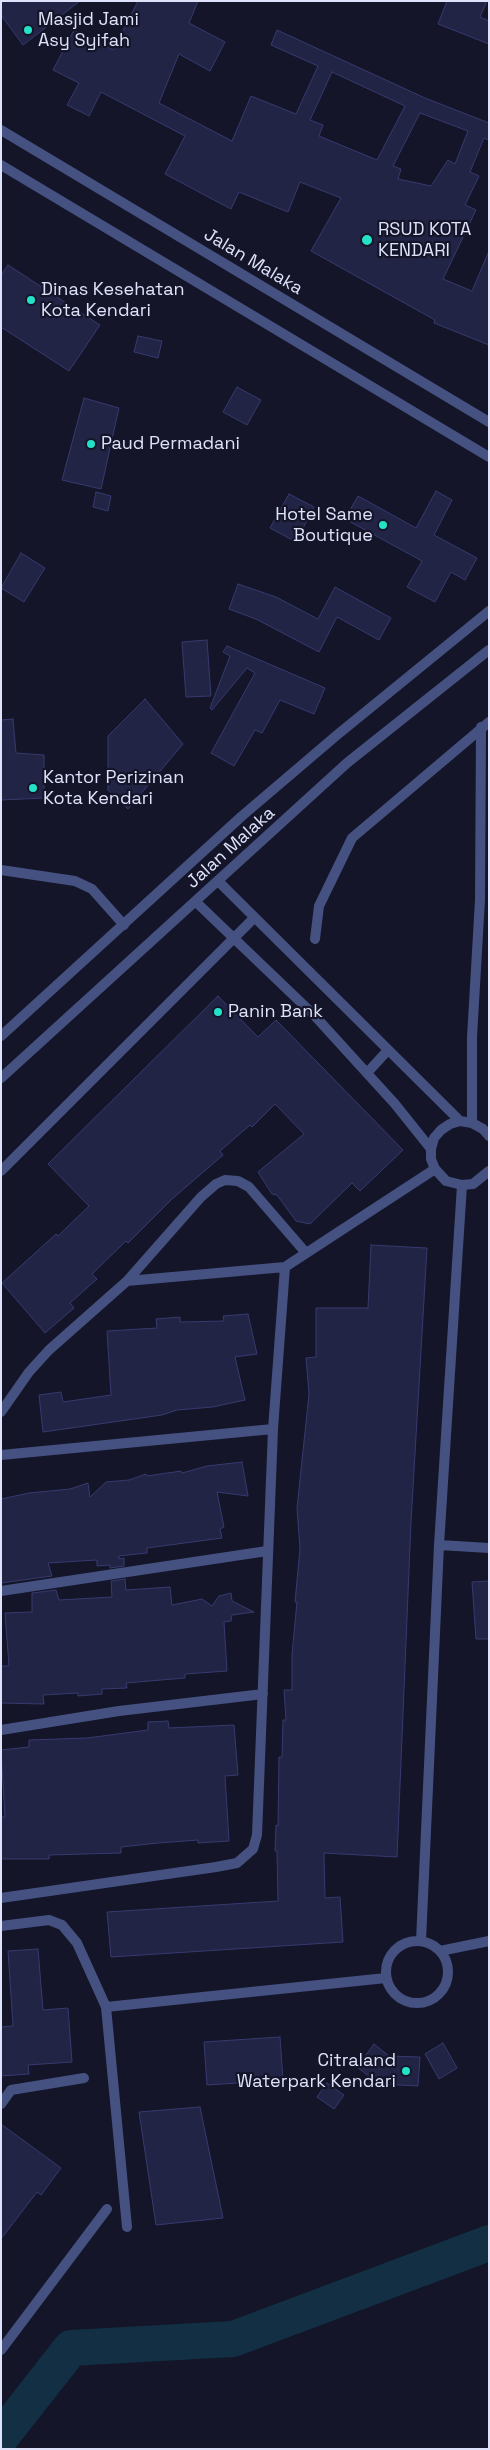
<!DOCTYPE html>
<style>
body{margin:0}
#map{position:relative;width:490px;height:2450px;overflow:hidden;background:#141528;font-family:"Space Grotesk",sans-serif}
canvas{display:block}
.frame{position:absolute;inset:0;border:2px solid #dfe2fb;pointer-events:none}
</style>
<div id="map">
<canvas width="490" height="2450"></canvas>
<div class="frame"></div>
</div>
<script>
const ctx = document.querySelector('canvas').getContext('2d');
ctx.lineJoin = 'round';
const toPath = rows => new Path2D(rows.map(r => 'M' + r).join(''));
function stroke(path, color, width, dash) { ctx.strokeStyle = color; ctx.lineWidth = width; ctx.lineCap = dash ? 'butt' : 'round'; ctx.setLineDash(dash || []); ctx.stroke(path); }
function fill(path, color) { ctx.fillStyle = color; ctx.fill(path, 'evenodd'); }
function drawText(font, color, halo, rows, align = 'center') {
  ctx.font = font + ' "Space Grotesk",sans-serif'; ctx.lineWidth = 4.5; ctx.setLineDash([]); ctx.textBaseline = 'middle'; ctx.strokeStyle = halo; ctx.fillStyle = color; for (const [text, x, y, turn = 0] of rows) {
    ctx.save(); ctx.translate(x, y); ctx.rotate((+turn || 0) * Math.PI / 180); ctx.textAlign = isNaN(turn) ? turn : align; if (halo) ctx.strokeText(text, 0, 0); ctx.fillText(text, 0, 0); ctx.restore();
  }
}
stroke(toPath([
 [1,2437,71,2348,233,2339,489,2243]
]), '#122f43', 36);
const building = toPath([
 [1,1,80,1,23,45,1,15,1,1],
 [138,1,198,1,189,23,225,42,210,71,179,54,159,103,232,141,251,96,296,114,318,66,271,45,277,30,425,98,489,123,489,140,484,138,470,172,479,176,465,205,476,210,443,279,472,291,489,251,489,345,434,323,435,320,311,251,341,198,300,182,288,212,239,192,231,209,165,174,185,136,101,92,89,116,67,105,79,83,53,70,74,30,113,50,138,1],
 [332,72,405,106,377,160,319,136,323,125,310,120,332,72],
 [420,113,468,131,455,164,448,160,431,186,398,179,401,169,393,166,420,113],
 [447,1,487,1,480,17,489,21,489,44,438,24,447,1],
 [8,265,100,325,69,371,1,327,1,275,8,265],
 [138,336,162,341,158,358,134,352,138,336],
 [237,387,261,400,247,425,223,412,237,387],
 [84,398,119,408,101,489,62,480,84,398],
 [436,491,452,500,434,535,477,558,465,580,451,572,435,602,407,587,422,561,345,519,358,496,416,528,436,491],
 [96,492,111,496,108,511,93,507,96,492],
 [289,494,314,507,296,542,270,528,289,494],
 [21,553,45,568,24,602,1,588,21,553],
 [238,584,276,597,318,619,335,587,391,618,379,640,337,617,319,652,256,619,229,609,238,584],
 [207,640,211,696,186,697,182,642,207,640],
 [227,646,325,688,314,714,280,700,262,733,255,730,234,766,211,753,255,673,247,668,212,710,210,708,230,656,223,652,227,646],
 [145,699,183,744,128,809,108,790,108,736,145,699],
 [13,719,16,753,44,755,44,798,1,800,1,720,13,719],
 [218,996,258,1037,276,1020,403,1150,360,1191,352,1183,310,1224,296,1221,277,1195,272,1194,258,1172,304,1134,275,1104,252,1127,250,1125,220,1151,223,1155,172,1199,128,1243,126,1241,92,1274,97,1279,70,1303,74,1308,45,1333,2,1283,56,1234,58,1236,89,1206,48,1164,218,996],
 [371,1245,427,1248,411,1522,397,1857,324,1853,325,1898,340,1897,343,1942,111,1957,107,1912,278,1901,277,1851,275,1851,276,1825,278,1826,279,1757,282,1757,283,1720,286,1720,284,1690,292,1690,292,1654,297,1602,295,1602,300,1549,297,1508,309,1394,306,1358,316,1357,316,1308,368,1308,371,1245],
 [248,1314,257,1354,235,1357,245,1400,213,1407,177,1410,162,1415,43,1432,39,1395,61,1392,63,1402,111,1395,107,1331,157,1328,156,1319,180,1317,180,1322,224,1321,223,1316,248,1314],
 [242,1462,248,1496,217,1492,224,1527,220,1529,222,1538,147,1548,147,1553,119,1556,119,1559,124,1558,124,1566,110,1568,110,1565,97,1566,97,1560,48,1563,52,1576,1,1583,1,1499,29,1493,70,1489,88,1483,90,1497,106,1482,129,1480,146,1474,147,1476,181,1471,182,1473,207,1466,242,1462],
 [125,1579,126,1590,170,1587,172,1605,202,1599,212,1606,219,1596,231,1593,232,1601,254,1612,232,1615,231,1621,224,1622,227,1671,185,1674,185,1678,126,1683,127,1688,102,1689,102,1694,78,1696,78,1693,43,1695,44,1704,1,1703,1,1666,9,1666,5,1613,32,1612,32,1593,56,1590,59,1600,112,1597,111,1581,125,1579],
 [489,1581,489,1639,476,1639,472,1582,489,1581],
 [168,1721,169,1728,234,1725,238,1775,225,1776,229,1841,198,1843,198,1840,158,1843,121,1847,121,1853,49,1855,49,1859,1,1859,1,1817,5,1817,1,1750,29,1747,29,1740,87,1738,148,1730,148,1722,168,1721],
 [38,1949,43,2010,68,2008,72,2062,28,2065,29,2074,1,2076,1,2027,13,2026,8,1951,38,1949],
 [280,2037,283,2080,207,2085,204,2042,280,2037],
 [443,2043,457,2068,439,2079,425,2054,443,2043],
 [374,2044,389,2056,420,2057,418,2086,379,2084,357,2067,374,2044],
 [327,2083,344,2095,334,2109,317,2097,327,2083],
 [200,2107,223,2218,156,2225,139,2112,200,2107],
 [1,2124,61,2168,41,2195,37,2192,1,2239,1,2124]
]);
fill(building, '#222446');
stroke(building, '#373a6f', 1);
stroke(toPath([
 [1,130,489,422],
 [1,165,489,457],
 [1,870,75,881,92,889,124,925],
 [218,881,460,1121],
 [196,902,314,1015,395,1104,431,1149],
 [315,939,319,906,352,838,489,722],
 [367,1073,388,1050],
 [472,1123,472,1037,480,900,481,727],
 [489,1136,483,1129,472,1123,460,1121,450,1124,441,1130,434,1138,431,1149,431,1159,435,1169,446,1181,462,1185,473,1184,489,1171],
 [1,1171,254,918],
 [127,1281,201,1197,216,1184,225,1180,238,1181,249,1187,306,1253],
 [1,1412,29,1372,49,1350,127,1281,285,1267],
 [1,1455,273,1429],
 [439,1545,489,1548],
 [1,1591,267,1551],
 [1,1730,119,1711,263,1694],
 [1,1898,216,1867,237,1863,253,1849,257,1835,273,1429,285,1267,435,1169],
 [1,1926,49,1920,62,1925,77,1943,106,2007,386,1978],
 [421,1941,439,1545,462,1185],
 '386 1972a31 31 0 1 1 62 0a31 31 0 1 1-62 0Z',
 [440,1951,489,1941],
 [106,2007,127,2227],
 [1,2104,11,2090,84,2078],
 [1,2350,107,2209]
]), '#455181', 10);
stroke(toPath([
 [1,1036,242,816,337,735,489,611],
 [1,1078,347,763,489,650]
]), '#455181', 10);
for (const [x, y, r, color] of [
 [28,30,5,"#23e2c8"],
 [367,240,6,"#23e2c8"],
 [31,300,5,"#23e2c8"],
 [91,444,5,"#23e2c8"],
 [383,525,5,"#23e2c8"],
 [33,788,5,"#23e2c8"],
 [218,1012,5,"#23e2c8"],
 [406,2071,5,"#23e2c8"]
]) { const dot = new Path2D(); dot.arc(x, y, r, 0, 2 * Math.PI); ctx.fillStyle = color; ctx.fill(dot); stroke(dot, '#141528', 2); }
drawText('18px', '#dfe2fb', '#141528', [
 ["Masjid Jami",38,20],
 ["Asy Syifah",38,41],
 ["RSUD KOTA",378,230],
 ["KENDARI",378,251],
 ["Dinas Kesehatan",41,290],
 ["Kota Kendari",41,311],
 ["Paud Permadani",101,444],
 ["Hotel Same",373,515,"right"],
 ["Boutique",373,536,"right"],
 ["Kantor Perizinan",43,778],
 ["Kota Kendari",43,799],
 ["Panin Bank",228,1012],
 ["Citraland",396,2061,"right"],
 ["Waterpark Kendari",396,2082,"right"]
], 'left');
drawText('18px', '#dfe2fb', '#141528', [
 ["Jalan Malaka",253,262,31],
 ["Jalan Malaka",231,848,-42]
]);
</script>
